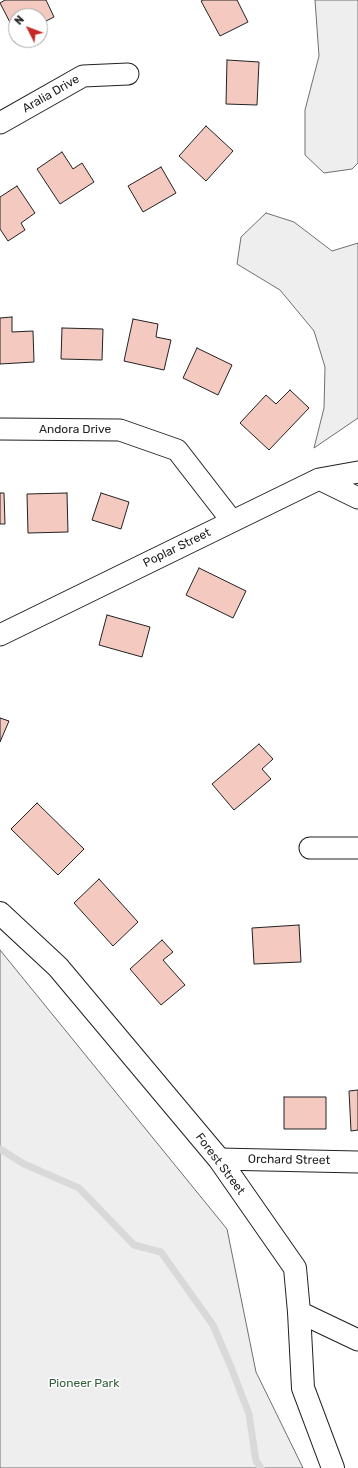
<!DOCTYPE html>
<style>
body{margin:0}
#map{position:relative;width:358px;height:1468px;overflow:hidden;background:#fff;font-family:Rubik,sans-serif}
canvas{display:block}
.north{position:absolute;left:8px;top:8px;width:40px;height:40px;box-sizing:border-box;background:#fff;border:1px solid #a7a7a7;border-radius:50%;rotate:312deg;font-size:11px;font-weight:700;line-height:16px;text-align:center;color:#222}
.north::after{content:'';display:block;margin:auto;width:14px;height:18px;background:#c62828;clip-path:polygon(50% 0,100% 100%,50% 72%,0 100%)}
</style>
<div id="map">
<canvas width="358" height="1468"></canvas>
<div class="north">N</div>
</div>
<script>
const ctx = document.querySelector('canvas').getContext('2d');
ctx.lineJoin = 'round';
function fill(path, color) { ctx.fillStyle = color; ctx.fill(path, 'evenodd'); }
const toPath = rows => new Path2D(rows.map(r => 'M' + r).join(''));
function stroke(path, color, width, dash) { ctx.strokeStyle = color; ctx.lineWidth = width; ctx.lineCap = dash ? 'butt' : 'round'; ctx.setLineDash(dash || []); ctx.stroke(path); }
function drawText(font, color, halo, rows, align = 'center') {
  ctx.font = font + ' Rubik,sans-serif'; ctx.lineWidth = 3; ctx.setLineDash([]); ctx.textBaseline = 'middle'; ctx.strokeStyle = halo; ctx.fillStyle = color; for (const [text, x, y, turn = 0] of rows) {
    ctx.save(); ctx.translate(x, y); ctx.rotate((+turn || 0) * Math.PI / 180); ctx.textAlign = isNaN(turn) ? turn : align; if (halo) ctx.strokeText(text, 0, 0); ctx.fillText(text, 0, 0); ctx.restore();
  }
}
const green = toPath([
 [315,0,358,0,358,163,352,169,324,173,305,155,305,110,319,56,315,0],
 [266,213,294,222,332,251,358,243,358,418,314,448,324,408,325,367,314,331,280,290,237,264,241,237,266,213],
 [0,950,227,1229,256,1372,303,1468,0,1468,0,950]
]);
fill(green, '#eee');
stroke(green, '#6f6f6f', 1);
stroke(toPath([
 [0,1149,24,1164,79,1188,134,1245,161,1252,213,1325,231,1367,249,1414,256,1461,261,1468]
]), '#d9d9d9', 7);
const building = toPath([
 [5,0,46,0,54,17,40,24,40,16,16,16,16,34,0,3,5,0],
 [203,0,237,0,248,22,220,36,201,1,203,0],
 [227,60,259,62,257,105,226,104,227,60],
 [206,126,233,151,206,181,179,156,206,126],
 [62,152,73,169,82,163,94,182,60,204,37,169,62,152],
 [161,167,176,193,143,212,128,186,161,167],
 [17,186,35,213,21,223,25,230,8,241,0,229,0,197,17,186],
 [12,317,12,332,33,331,34,362,0,364,0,318,12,317],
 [133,319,158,324,156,337,171,340,164,370,124,361,133,319],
 [62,328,103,329,102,360,61,359,62,328],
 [197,348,232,365,218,395,183,378,197,348],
 [290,390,309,408,269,450,240,423,266,395,276,404,290,390],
 [0,493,4,493,5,524,0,524,0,493],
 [67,493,68,532,28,533,27,494,67,493],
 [101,493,129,502,121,529,92,520,101,493],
 [199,568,246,591,233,618,186,595,199,568],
 [107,615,150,627,142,657,99,645,107,615],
 [0,718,9,721,0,742,0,718],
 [259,744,273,759,262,769,271,779,234,810,212,784,259,744],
 [37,803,84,849,58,875,11,829,37,803],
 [99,879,138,922,113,946,74,903,99,879],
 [299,925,301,962,254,964,252,928,299,925],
 [162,940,173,952,163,960,185,985,161,1005,130,969,162,940],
 [358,1090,358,1130,351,1131,349,1091,358,1090],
 [284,1097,326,1097,326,1129,284,1129,284,1097]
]);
fill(building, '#f3c9c0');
stroke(building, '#222', 1);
const street = toPath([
 [0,123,83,76,128,74],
 [0,429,120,430,177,450,232,521],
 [319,479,358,498],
 [0,635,319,479,358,472],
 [310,848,358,848],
 [219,1159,358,1162],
 [299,1312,358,1340]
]);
const secondary = toPath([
 [0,913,58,967,219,1159,295,1268,299,1312,303,1388,333,1468]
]);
stroke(street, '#222', 23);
stroke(secondary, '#222', 24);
stroke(street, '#fff', 21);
stroke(secondary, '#fff', 22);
drawText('12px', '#222', '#fff', [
 ["Aralia Drive",51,94,-30],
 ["Andora Drive",75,430],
 ["Poplar Street",177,548,-26],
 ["Orchard Street",289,1160,1],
 ["Forest Street",220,1164,53]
]);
drawText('12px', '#2f5e38', '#fff', [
 ["Pioneer Park",84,1384]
]);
</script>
